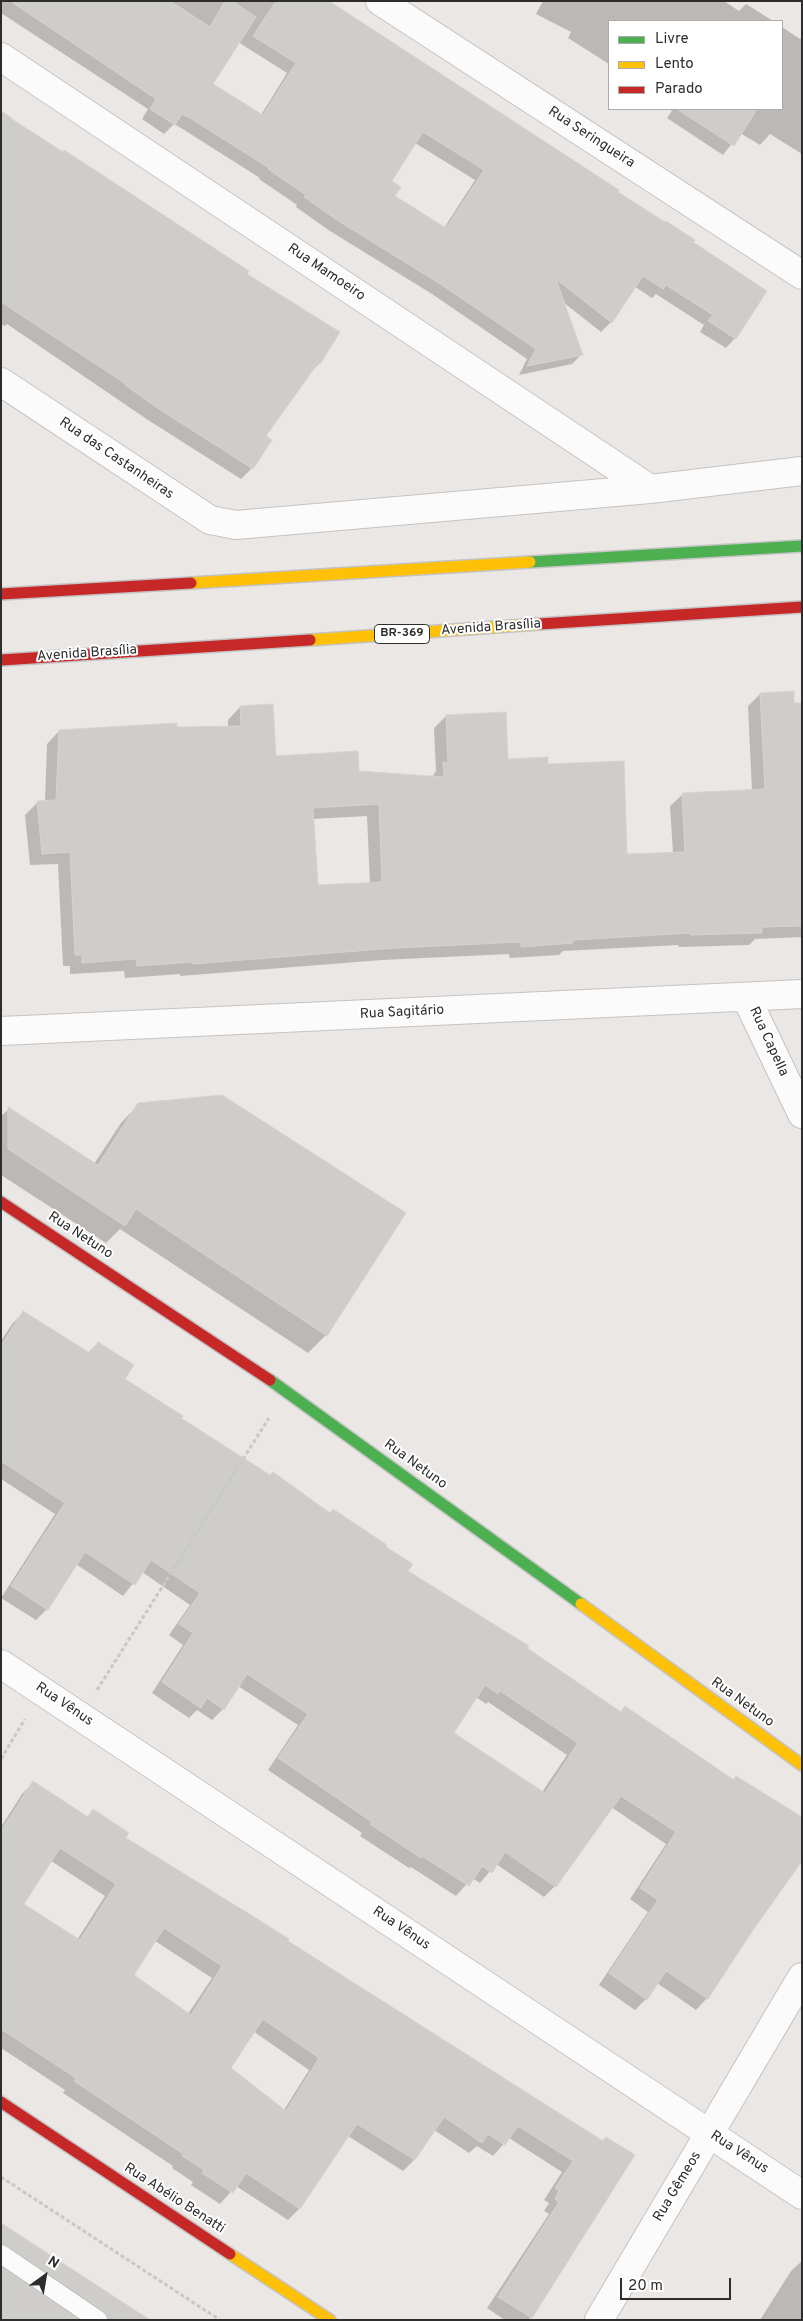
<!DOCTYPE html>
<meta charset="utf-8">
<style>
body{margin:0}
#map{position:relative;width:803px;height:2321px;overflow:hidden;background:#eae7e4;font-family:Overpass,sans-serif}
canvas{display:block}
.frame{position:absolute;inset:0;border:2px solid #2d2d2d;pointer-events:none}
.legend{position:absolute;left:608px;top:20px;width:175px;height:90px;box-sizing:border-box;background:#fff;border:1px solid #ababab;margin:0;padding:6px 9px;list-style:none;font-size:15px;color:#2d2d2d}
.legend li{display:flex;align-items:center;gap:10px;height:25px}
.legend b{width:25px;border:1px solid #ababab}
.north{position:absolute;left:20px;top:2251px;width:50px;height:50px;-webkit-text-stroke:4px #fff;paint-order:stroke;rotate:32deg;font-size:14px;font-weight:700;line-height:20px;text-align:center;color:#2d2d2d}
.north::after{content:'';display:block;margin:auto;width:18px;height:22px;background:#2d2d2d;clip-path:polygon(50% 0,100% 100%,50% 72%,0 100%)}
.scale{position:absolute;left:620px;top:2278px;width:111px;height:22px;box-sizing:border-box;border:2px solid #2d2d2d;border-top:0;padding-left:6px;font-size:15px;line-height:18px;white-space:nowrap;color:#2d2d2d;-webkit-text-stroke:4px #fff;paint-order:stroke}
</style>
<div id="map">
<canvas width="803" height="2321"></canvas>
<div class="frame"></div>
<ul class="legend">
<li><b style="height:6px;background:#4caf50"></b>Livre</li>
<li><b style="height:6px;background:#ffc107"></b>Lento</li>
<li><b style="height:6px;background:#c62828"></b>Parado</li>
</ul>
<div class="north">N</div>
<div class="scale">20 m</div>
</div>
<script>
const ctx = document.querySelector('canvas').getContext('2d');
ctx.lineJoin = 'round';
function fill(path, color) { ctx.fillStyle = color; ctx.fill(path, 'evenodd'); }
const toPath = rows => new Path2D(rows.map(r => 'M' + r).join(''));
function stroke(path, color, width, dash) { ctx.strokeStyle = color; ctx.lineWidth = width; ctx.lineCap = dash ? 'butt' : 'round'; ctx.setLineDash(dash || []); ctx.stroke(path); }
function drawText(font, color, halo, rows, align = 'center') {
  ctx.font = font + ' Overpass,sans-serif'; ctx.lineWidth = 4; ctx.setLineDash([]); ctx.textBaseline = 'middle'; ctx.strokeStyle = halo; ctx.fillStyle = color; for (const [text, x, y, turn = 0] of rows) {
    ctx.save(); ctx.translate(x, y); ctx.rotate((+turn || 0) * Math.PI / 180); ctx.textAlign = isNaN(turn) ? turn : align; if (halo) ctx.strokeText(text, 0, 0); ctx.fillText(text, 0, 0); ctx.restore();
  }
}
fill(toPath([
 [1,1,327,1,691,242,735,338,726,348,700,332,704,325,656,294,652,298,634,286,611,322,601,332,563,302,582,354,572,364,519,375,527,359,432,294,330,231,296,207,297,205,259,179,260,178,181,128,174,124,164,134,142,119,148,109,1,13],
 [238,42,287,73,261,115,211,84],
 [415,143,475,180,444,228,394,196,390,181],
 [543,1,724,1,739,11,746,4,773,21,609,21,609,64,568,38,571,32,536,14],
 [782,27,800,39,802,37,802,154,770,134,760,145,740,133,723,155,667,118,672,111,669,109,782,109],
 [1,111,12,118,10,120,246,275,338,333,319,364,310,373,265,437,252,468,241,479,148,420,7,324,5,326,1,324],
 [760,694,793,705,802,704,802,937,755,939,749,945,679,947,678,945,563,951,559,955,510,958,509,954,382,960,180,976,180,974,125,978,124,971,70,974,70,966,63,966,58,864,30,865,25,815,38,802,45,802,47,744,59,731,228,727,228,720,240,707,272,705,275,757,358,772,432,777,436,771,434,728,446,716,507,760,547,765,625,855,673,853,670,806,683,794,752,791,748,706],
 [367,816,370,884,317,887,312,819],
 [139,1104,326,1335,308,1353,120,1229,106,1243,1,1175,1,1116,9,1109,94,1164,121,1123],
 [23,1313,88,1353,98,1343,123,1379,180,1419,384,1547,407,1572,526,1649,620,1713,625,1708,750,1933,707,1998,696,2010,657,1983,646,1999,635,2010,599,1985,648,1912,630,1899,666,1844,611,1807,555,1886,544,1897,496,1864,480,1883,472,1878,456,1896,411,1867,409,1868,360,1836,362,1833,268,1770,298,1725,238,1686,223,1709,212,1720,197,1710,189,1718,152,1693,183,1645,169,1635,190,1605,142,1572,123,1596,76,1564,47,1609,36,1620,1,1598,55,1514,1,1479,1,1341,12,1324],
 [476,1697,486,1704,488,1702,567,1755,542,1792,452,1733],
 [33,1783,86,1818,93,1811,124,1838,602,2143,529,2320,505,2320,487,2308,549,2214,544,2211,549,2203,544,2200,562,2172,509,2138,493,2156,477,2146,469,2153,434,2130,414,2160,403,2171,348,2136,299,2209,288,2220,236,2186,220,2204,191,2185,193,2182,172,2168,173,2166,63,2093,65,2090,1,2048,1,1827,22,1794],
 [51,1861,105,1896,77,1940,22,1904],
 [155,1941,212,1978,188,2014,132,1975],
 [253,2031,309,2070,284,2110,229,2068],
 [1,2224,148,2320,1,2320],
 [802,2261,802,2320,760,2320,791,2271]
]), '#0003');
const building = toPath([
 [10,1,170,1,210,27,225,1,232,1,256,17,213,84,263,115,296,63,253,36,276,1,329,1,619,190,618,192,665,222,666,221,695,240,693,242,767,291,736,339,708,321,713,315,666,285,663,289,643,276,612,323,556,279,583,355,527,366,536,349,442,285,340,222,304,197,306,195,268,169,269,168,190,118,182,114,175,125,150,109,156,99,10,1],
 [423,132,484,170,446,228,395,196,401,187,392,181,423,132],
 [677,109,757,109,734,146,677,109],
 [1,112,63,152,64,150,107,178,249,271,247,274,340,332,320,364,318,363,266,436,272,440,253,469,159,409,125,385,126,384,1,302,1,112],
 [794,691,794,703,802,703,802,926,762,927,762,933,690,935,690,933,573,940,573,943,521,947,521,942,395,948,192,964,192,962,137,966,136,959,82,963,82,955,75,955,70,852,42,854,37,801,56,800,59,730,177,723,177,727,241,726,240,706,273,704,276,756,358,751,359,771,444,777,443,762,448,763,446,715,506,712,508,759,548,757,548,764,624,761,627,854,685,852,682,793,765,789,760,693,794,691],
 [379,804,382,882,318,885,313,808,379,804],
 [222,1095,406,1213,327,1336,136,1209,125,1226,8,1149,8,1107,98,1165,138,1103,222,1095],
 [23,1311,90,1353,98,1342,134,1365,125,1379,183,1416,181,1418,270,1475,273,1472,330,1513,333,1509,387,1545,386,1547,413,1564,408,1571,529,1646,527,1648,621,1712,625,1706,734,1780,736,1776,802,1817,802,1861,751,1933,708,1999,666,1971,647,2000,609,1973,658,1900,640,1888,676,1832,621,1796,556,1887,505,1852,492,1873,482,1866,469,1886,422,1856,421,1858,370,1824,372,1822,278,1758,308,1714,247,1674,224,1710,207,1698,201,1708,162,1682,193,1633,179,1624,200,1593,151,1560,135,1585,85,1552,48,1610,11,1586,65,1503,1,1461,1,1346,23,1311],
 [485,1685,498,1694,500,1691,578,1743,545,1793,454,1733,485,1685],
 [33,1781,88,1817,93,1809,129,1833,126,1838,259,1920,289,1939,288,1941,603,2141,606,2137,635,2155,532,2318,498,2297,559,2202,555,2199,559,2191,555,2188,573,2161,518,2126,505,2145,488,2134,482,2143,444,2117,415,2160,357,2124,300,2209,246,2173,233,2193,202,2173,204,2170,182,2156,183,2154,74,2081,76,2078,1,2029,1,1831,33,1781],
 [60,1848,116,1884,80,1940,24,1904,60,1848],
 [164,1928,222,1966,191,2015,134,1975,164,1928],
 [263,2019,319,2058,286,2111,231,2068,263,2019],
 [1,2223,150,2320,108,2320,104,2311,7,2245,1,2243,1,2223],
 [1,2267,79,2320,1,2320,1,2267]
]);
fill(building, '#cfcdca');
stroke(building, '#d5d3d0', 1);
const lane = toPath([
 [1,2254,98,2320]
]);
const street = toPath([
 [380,1,802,275],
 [1,57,650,489],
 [1,382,210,520,236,525,650,489,802,471],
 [746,997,802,1114],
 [1,1031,802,994],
 [1,1664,802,2195],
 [599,2320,802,1977]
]);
const fast = toPath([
 [530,562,802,546],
 [270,1380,581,1604]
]);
const slow = toPath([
 [191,583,530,562],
 [310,640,539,624],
 [581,1604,802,1765],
 [230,2254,330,2320]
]);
const jam = toPath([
 [1,594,191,583],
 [539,624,802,607],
 [1,660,310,640],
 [1,1202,270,1380],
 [1,2102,230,2254]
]);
stroke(lane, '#c4c3c4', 20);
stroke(street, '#c4c3c4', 30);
stroke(fast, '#c4c3c4', 14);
stroke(slow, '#c4c3c4', 14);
stroke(jam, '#c4c3c4', 14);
stroke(toPath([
 [97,1690,269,1418],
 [1,1759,25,1719],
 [1,2177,220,2320]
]), '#c8c8c8', 3, [4, 2.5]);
stroke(lane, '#fcfbfb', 18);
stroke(street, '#fcfbfb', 28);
stroke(fast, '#4caf50', 11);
stroke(slow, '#ffc107', 11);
stroke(jam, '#c62828', 11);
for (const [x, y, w] of [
 [402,634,55]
]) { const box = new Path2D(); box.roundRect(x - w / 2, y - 9.5, w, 19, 4); ctx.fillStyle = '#fff'; ctx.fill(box); stroke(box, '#2d2d2d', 1); }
drawText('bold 12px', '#2d2d2d', null, [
 ["BR-369",402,634]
]);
drawText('14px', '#2d2d2d', '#fff', [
 ["Rua Seringueira",591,138,33],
 ["Rua Mamoeiro",326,273,34],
 ["Rua das Castanheiras",116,459,34],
 ["Avenida Brasília",491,628,-4],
 ["Avenida Brasília",87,654,-4],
 ["Rua Sagitário",402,1013,-3],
 ["Rua Capella",768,1042,65],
 ["Rua Netuno",80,1236,33],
 ["Rua Netuno",415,1465,36],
 ["Rua Netuno",742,1703,36],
 ["Rua Vênus",64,1705,34],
 ["Rua Vênus",401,1929,34],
 ["Rua Vênus",739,2153,33],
 ["Rua Gêmeos",678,2187,-59],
 ["Rua Abélio Benatti",174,2199,33]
]);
</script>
